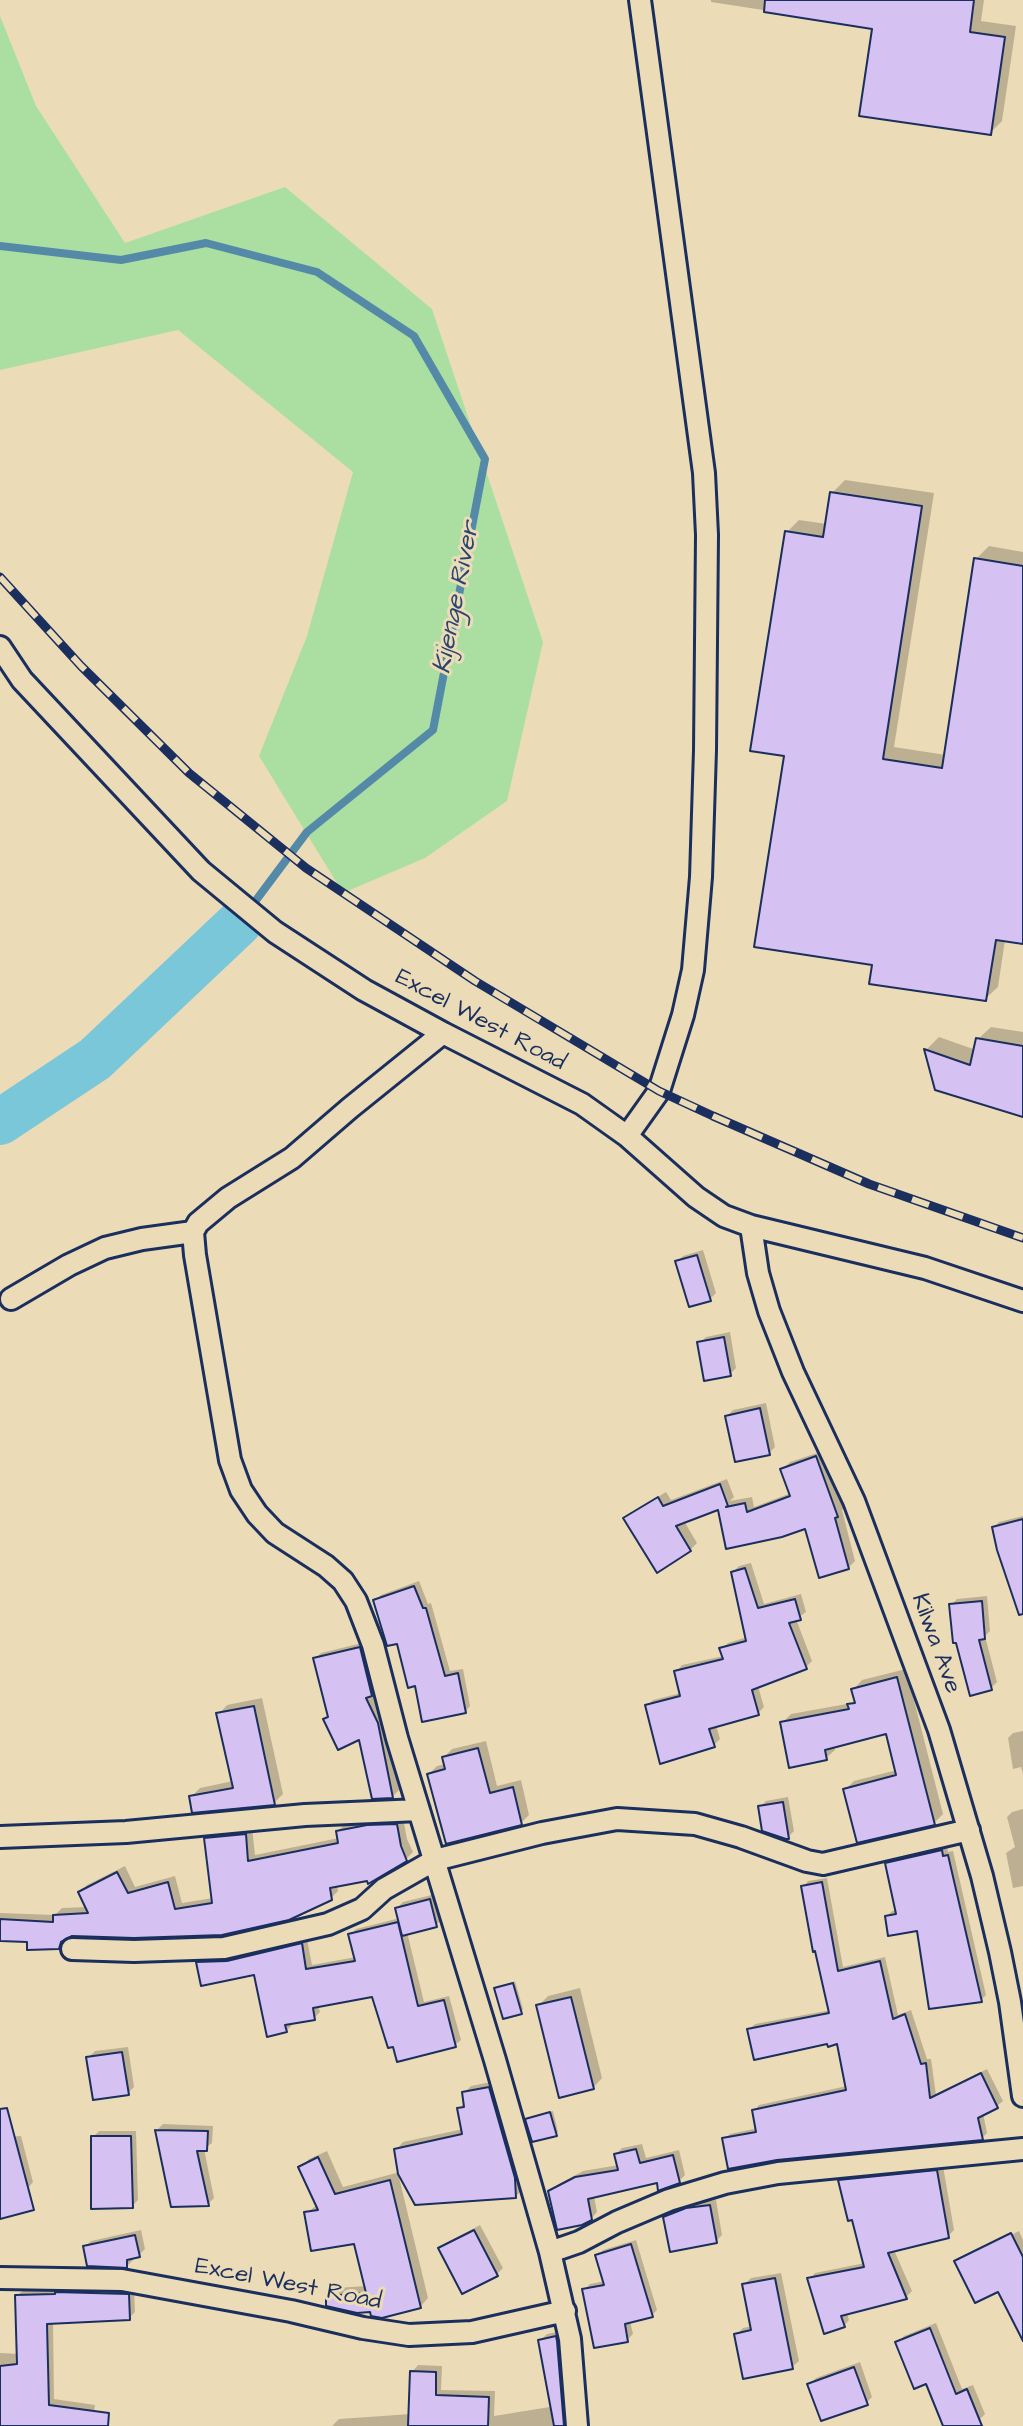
<!DOCTYPE html>
<style>
body{margin:0}
canvas{display:block;background:#ecdbb7}
</style>
<canvas width="1023" height="2426"></canvas>
<script>
const ctx = document.querySelector('canvas').getContext('2d');
ctx.lineJoin = 'round';
function fill(path, color) { ctx.fillStyle = color; ctx.fill(path, 'evenodd'); }
const toPath = rows => new Path2D(rows.map(r => 'M' + r).join(''));
function stroke(path, color, width, dash) { ctx.strokeStyle = color; ctx.lineWidth = width; ctx.lineCap = dash ? 'butt' : 'round'; ctx.setLineDash(dash || []); ctx.stroke(path); }
function drawText(font, color, halo, rows, align = 'center') {
  ctx.font = font + ' "Architects Daughter",sans-serif'; ctx.lineWidth = 6; ctx.setLineDash([]); ctx.textBaseline = 'middle'; ctx.strokeStyle = halo; ctx.fillStyle = color; for (const [text, x, y, turn = 0] of rows) {
    ctx.save(); ctx.translate(x, y); ctx.rotate((+turn || 0) * Math.PI / 180); ctx.textAlign = isNaN(turn) ? turn : align; if (halo) ctx.strokeText(text, 0, 0); ctx.fillText(text, 0, 0); ctx.restore();
  }
}
fill(toPath([
 [0,16,36,106,125,243,285,187,432,309,543,642,507,801,425,858,343,893,259,756,307,636,353,472,178,330,0,370]
]), '#abdfa2');
fill(toPath([
 [711,0,984,0,981,21,1016,26,1002,121,990,133,874,27,711,2],
 [845,480,934,493,894,747,946,755,976,559,989,546,1023,552,1023,942,1005,940,998,987,985,999,874,963,786,754,787,532,799,520,827,524,832,493],
 [991,1027,1023,1032,1023,1114,937,1089,927,1049,939,1037,976,1050,978,1039],
 [703,1250,716,1293,710,1299,677,1262,683,1256],
 [730,1332,736,1368,730,1374,700,1343,706,1337],
 [766,1403,775,1447,769,1453,727,1416,733,1410],
 [823,1451,844,1508,842,1510,855,1561,848,1568,807,1526,719,1507,684,1521,697,1543,690,1550,626,1518,633,1512,666,1492,671,1500,727,1479,734,1497,730,1501,752,1497,754,1507,791,1493,783,1469,790,1462],
 [1023,1516,1023,1591,994,1527,999,1522],
 [751,1563,764,1604,801,1594,806,1612,796,1619,812,1661,806,1667,758,1686,764,1707,758,1713,716,1725,720,1739,714,1745,647,1706,653,1700,681,1693,676,1672,682,1665,724,1656,722,1649,728,1643,747,1637,733,1572,739,1566],
 [419,1581,428,1604,431,1603,450,1671,463,1669,470,1706,465,1712,416,1684,399,1641,375,1601,381,1595],
 [987,1596,990,1631,985,1636,997,1682,991,1688,951,1605,957,1599],
 [366,1642,377,1688,372,1693,383,1717,399,1790,393,1796,361,1737,329,1716,315,1659,321,1653],
 [906,1669,943,1814,934,1823,846,1789,854,1781,897,1770,887,1732,834,1745,835,1750,826,1758,782,1723,791,1714,852,1703,856,1699,854,1689,862,1680],
 [262,1698,283,1794,274,1803,191,1797,200,1788,233,1781,219,1714,227,1705],
 [1023,1731,1023,1774,1021,1767,1013,1769,1008,1738,1013,1733],
 [486,1741,497,1786,521,1780,529,1815,521,1823,448,1841,429,1774,437,1766,446,1764,444,1757,452,1749],
 [788,1797,794,1831,788,1837,760,1807,766,1801],
 [1023,1809,1023,1886,1013,1888,1006,1853,1015,1847,1007,1817,1012,1812],
 [403,1818,407,1839,413,1852,406,1859,368,1879,337,1884,338,1891,331,1898,71,1934,58,1947,29,1940,0,1939,0,1913,55,1915,62,1908,87,1907,80,1892,87,1885,125,1866,135,1887,175,1876,182,1903,213,1898,207,1838,214,1831,252,1827,255,1855,339,1838,338,1831,345,1824,375,1819],
 [947,1846,948,1852,953,1851,986,1995,981,2000,919,1928,887,1916,892,1911,898,1910,888,1863,893,1858],
 [827,1878,843,1967,885,1957,898,2015,911,2010,927,2059,931,2059,936,2095,987,2069,1003,2101,997,2106,983,2113,987,2133,982,2138,725,2139,730,2134,758,2128,754,2111,759,2105,847,2086,838,2042,749,2030,755,2024,831,2010,803,1887,808,1881],
 [436,1894,442,1919,436,1925,407,1932,424,2002,449,1996,461,2040,455,2045,373,1995,318,2005,320,2012,314,2018,291,2022,292,2025,286,2031,255,1973,198,1963,204,1957,307,1939,312,1965,356,1957,351,1934,356,1929,400,1918,397,1908,403,1902],
 [515,1981,523,2009,521,2012,496,1989],
 [580,1988,602,2078,593,2088,539,2005,548,1996],
 [128,2047,134,2087,128,2093,89,2057,95,2051],
 [496,2081,523,2189,516,2196,398,2173,428,2298,420,2307,372,2310,328,2296,336,2288,366,2286,356,2241,307,2213,318,2204,301,2167,309,2159,327,2151,343,2187,400,2172,396,2150,403,2142,463,2129,459,2109,465,2102,464,2093,471,2086],
 [553,2111,558,2132,556,2134,528,2119],
 [163,2124,213,2126,212,2143,204,2149,214,2198,208,2204,157,2130],
 [99,2131,136,2131,138,2200,132,2206,93,2137],
 [21,2136,33,2182,28,2188,0,2190,0,2142,5,2137],
 [642,2144,646,2158,679,2150,685,2175,679,2181,658,2181,594,2196,597,2212,591,2219,550,2191,557,2185,583,2171,619,2165,616,2154,622,2148],
 [943,2166,954,2230,948,2236,894,2250,912,2291,906,2297,847,2313,849,2320,844,2326,810,2279,815,2273,865,2263,854,2218,840,2181,846,2175],
 [716,2200,722,2235,716,2241,665,2217,671,2211,694,2203],
 [480,2225,503,2268,497,2274,440,2249,446,2243],
 [141,2230,145,2249,139,2255,132,2257,133,2260,127,2266,85,2247,91,2241],
 [1019,2231,1023,2240,1023,2327,999,2289,956,2262,960,2257,960,2260],
 [636,2240,657,2310,652,2315,630,2321,633,2334,627,2340,585,2289,590,2284,605,2281,597,2256,603,2250],
 [781,2273,799,2361,792,2367,737,2334,743,2328,752,2326,745,2284,751,2278],
 [24,2289,134,2289,135,2312,129,2318,53,2322,54,2399,95,2405,92,2426,0,2426,0,2353,19,2354,17,2296],
 [936,2323,962,2389,973,2385,985,2414,979,2420,966,2426,946,2426,927,2382,898,2343,904,2336],
 [562,2331,564,2351,558,2357,541,2340,547,2334],
 [860,2362,872,2397,866,2403,810,2384,816,2378],
 [418,2365,442,2366,441,2390,495,2391,494,2416,562,2405,566,2426,332,2426,339,2419,411,2414,412,2372]
]), '#0003');
stroke(toPath([
 [0,246,121,260,206,243,317,272,414,336,485,459,433,730,307,832,239,923]
]), '#548aa8', 8);
stroke(toPath([
 [0,1122,95,1059,239,923]
]), '#7ac7d9', 46);
const building = toPath([
 [765,0,974,0,970,32,1005,37,991,135,859,116,872,29,764,12,765,0],
 [830,492,922,506,883,759,942,768,974,558,1023,566,1023,944,996,940,986,1001,869,984,872,965,754,947,784,756,750,751,785,531,823,537,830,492],
 [976,1038,1023,1046,1023,1117,935,1090,924,1049,970,1065,976,1038],
 [697,1255,711,1301,689,1307,675,1261,697,1255],
 [724,1337,731,1376,704,1381,697,1342,724,1337],
 [760,1408,770,1455,735,1462,725,1416,760,1408],
 [816,1456,838,1517,835,1518,849,1569,819,1578,805,1529,782,1537,726,1549,718,1510,676,1526,691,1551,657,1573,623,1518,658,1497,663,1506,720,1484,728,1506,726,1507,745,1503,747,1512,790,1496,780,1469,816,1456],
 [1023,1519,1023,1614,1019,1615,997,1550,992,1527,1023,1519],
 [745,1568,758,1608,795,1599,801,1620,789,1623,807,1669,752,1690,759,1715,709,1729,715,1747,660,1764,645,1705,680,1696,674,1671,723,1659,719,1648,746,1641,731,1572,745,1568],
 [414,1586,423,1608,426,1608,445,1676,458,1673,466,1713,422,1722,415,1686,408,1688,397,1644,387,1646,373,1600,414,1586],
 [982,1601,985,1639,979,1640,992,1690,970,1696,956,1643,953,1643,949,1604,982,1601],
 [360,1647,372,1696,366,1698,378,1723,393,1798,372,1799,359,1740,338,1750,323,1719,328,1717,313,1658,360,1647],
 [897,1677,935,1825,857,1843,843,1789,896,1775,886,1734,825,1750,827,1760,789,1768,780,1722,849,1709,847,1704,855,1703,851,1689,897,1677],
 [254,1706,275,1805,192,1813,189,1796,233,1788,216,1713,254,1706],
 [478,1748,490,1793,513,1787,522,1825,446,1844,427,1774,445,1769,442,1757,478,1748],
 [783,1802,789,1839,786,1839,762,1831,758,1806,783,1802],
 [397,1824,401,1846,407,1861,368,1884,367,1881,330,1888,332,1900,289,1920,222,1935,134,1938,72,1936,61,1942,59,1949,27,1950,27,1942,0,1941,0,1919,53,1922,53,1915,88,1913,78,1892,117,1872,128,1893,168,1882,175,1909,212,1903,204,1838,246,1834,248,1861,338,1843,336,1831,367,1825,397,1824],
 [942,1850,943,1856,948,1855,982,2002,929,2009,917,1931,888,1936,885,1916,896,1914,885,1863,942,1850],
 [822,1882,838,1971,880,1961,893,2019,905,2014,921,2064,926,2063,930,2098,981,2073,998,2108,978,2118,983,2140,777,2160,728,2169,722,2138,756,2132,752,2110,846,2090,837,2044,828,2047,827,2044,754,2060,747,2029,829,2013,815,1951,813,1952,801,1886,822,1882],
 [430,1899,437,1927,402,1936,395,1908,430,1899],
 [398,1922,418,2006,444,2000,456,2047,397,2062,393,2047,388,2048,372,1997,313,2008,315,2020,285,2025,287,2032,267,2037,254,1975,201,1986,196,1962,227,1961,302,1943,306,1969,355,1961,348,1934,398,1922],
 [513,1983,522,2014,503,2019,494,1988,513,1983],
 [571,1997,594,2089,559,2098,536,2005,571,1997],
 [122,2052,129,2095,93,2100,86,2057,122,2052],
 [489,2087,515,2178,516,2198,415,2205,398,2174,394,2149,462,2134,457,2108,464,2107,462,2092,489,2087],
 [7,2108,34,2210,0,2219,0,2109,7,2108],
 [550,2112,557,2136,532,2142,525,2119,550,2112],
 [155,2130,208,2131,207,2151,197,2151,209,2206,171,2207,155,2130],
 [91,2136,131,2136,133,2208,91,2209,91,2136],
 [636,2149,640,2163,673,2155,680,2183,658,2191,657,2183,588,2199,592,2220,582,2225,557,2230,548,2191,575,2177,618,2170,614,2154,636,2149],
 [318,2157,335,2194,390,2180,421,2308,382,2318,371,2316,370,2312,357,2313,326,2306,326,2296,366,2293,354,2244,311,2251,304,2212,318,2210,298,2167,318,2157],
 [937,2170,949,2238,888,2253,907,2299,841,2316,845,2327,824,2334,807,2278,864,2267,852,2220,848,2221,838,2180,937,2170],
 [710,2205,717,2243,670,2252,663,2217,686,2208,710,2205],
 [474,2230,498,2276,462,2294,438,2248,474,2230],
 [1011,2233,1023,2257,1023,2341,998,2292,975,2303,954,2261,1011,2233],
 [135,2235,140,2257,127,2260,127,2268,87,2266,83,2246,135,2235],
 [631,2244,653,2317,625,2324,628,2342,594,2348,582,2289,604,2285,595,2255,631,2244],
 [775,2278,793,2369,743,2379,734,2334,751,2330,742,2284,775,2278],
 [55,2292,129,2294,130,2320,47,2324,49,2405,109,2413,108,2426,0,2426,0,2366,17,2364,15,2295,55,2294,55,2292],
 [930,2328,956,2394,967,2389,982,2426,943,2426,926,2384,914,2389,895,2342,930,2328],
 [556,2336,557,2341,564,2426,554,2426,538,2340,556,2336],
 [854,2367,868,2405,821,2421,807,2384,854,2367],
 [410,2371,436,2372,436,2395,489,2397,488,2426,408,2426,410,2371]
]);
fill(building, '#d5c1f2');
stroke(building, '#1b2f5e', 2);
const street = toPath([
 [0,647,22,680,201,871,275,932,364,990,443,1033,582,1104,627,1136,696,1197,724,1216,751,1226,925,1268,1023,1301],
 [443,1033,350,1108,292,1158,228,1198,198,1223,193,1232,195,1255,230,1460,241,1490,257,1514,275,1533,326,1566,343,1581,356,1601,373,1645,397,1738,495,2060,550,2252,570,2339,577,2426],
 [627,1136,659,1091,683,1015,693,970,701,877,705,750,707,535,704,473,640,0],
 [751,1226,758,1273,769,1311,793,1372,854,1501,939,1730,982,1876,1000,1952,1010,2002,1023,2096],
 [11,1299,69,1265,105,1248,142,1239,193,1232],
 [0,1837,126,1832,305,1815,419,1810],
 [72,1949,134,1951,224,1948,328,1924,362,1909,384,1889,435,1860,542,1833,617,1819,695,1824,741,1837,807,1861,823,1864,969,1830],
 [550,2252,579,2242,617,2222,669,2200,725,2183,778,2173,1023,2149],
 [0,2278,122,2280,291,2311,363,2328,409,2335,472,2332,565,2311]
]);
stroke(street, '#1b2f5e', 26);
stroke(street, '#ecdbb7', 20);
const rail = toPath([
 [0,577,81,666,189,773,306,868,475,981,659,1091,713,1116,869,1184,1023,1238]
]);
stroke(rail, '#1b2f5e', 9);
stroke(rail, '#ecdbb7', 6, [18]);
drawText('24px', '#1b2f5e', '#ecdbb7', [
 ["Excel West Road",480,1021,28],
 ["Kilwa Ave",935,1644,70],
 ["Excel West Road",288,2285,11]
]);
drawText('italic 26px', '#294670', '#ecdbb7', [
 ["Kijenge River",458,598,-79]
]);
</script>
